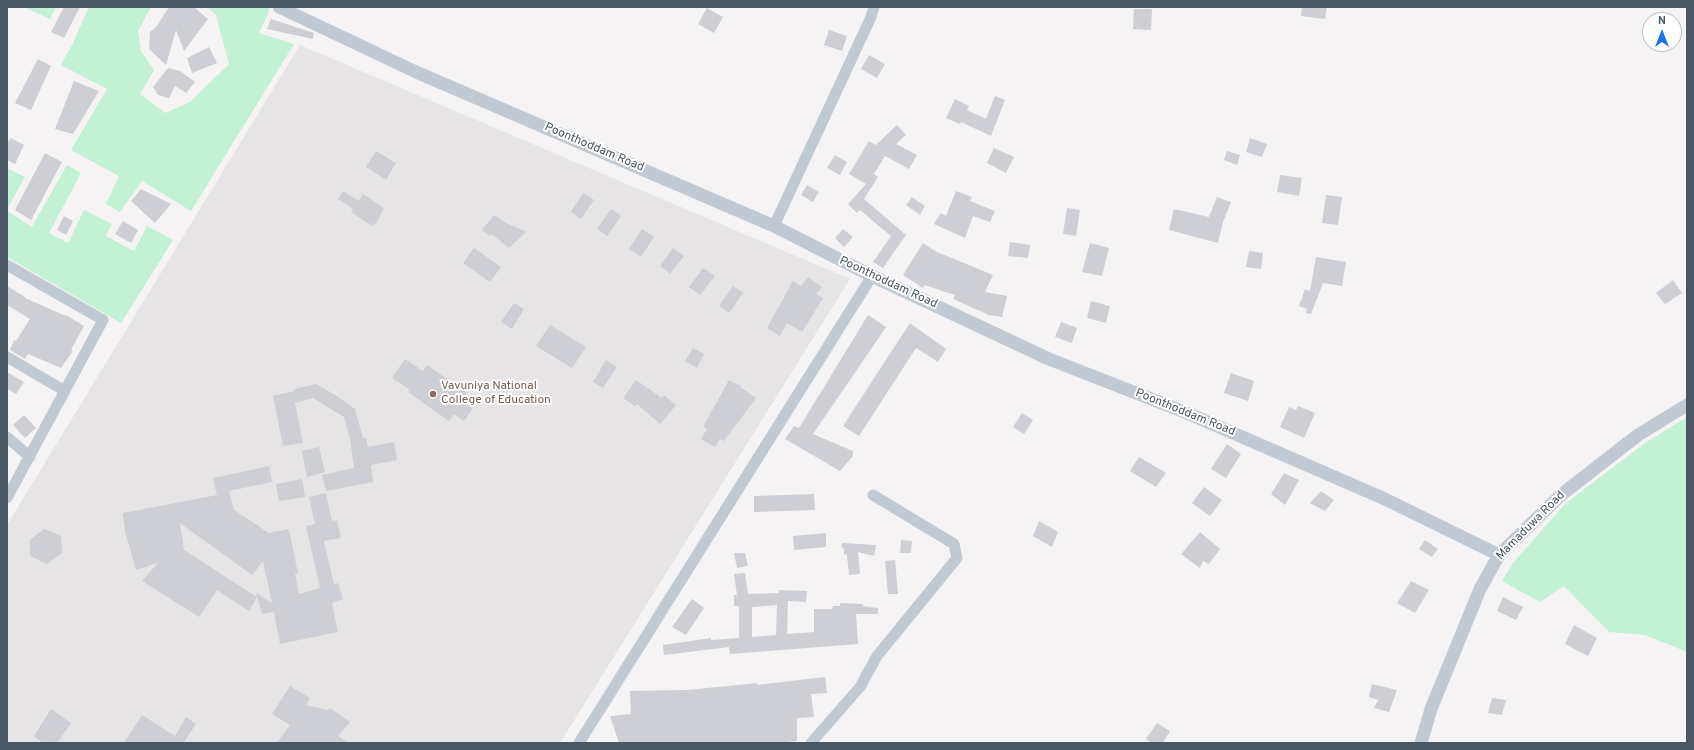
<!DOCTYPE html>
<style>
body{margin:0}
#map{position:relative;width:1694px;height:750px;overflow:hidden;background:#f5f3f3;font-family:Overpass,sans-serif}
canvas{display:block}
.frame{position:absolute;inset:0;border:8px solid #4a5661;pointer-events:none}
.north{position:absolute;left:1642px;top:12px;width:40px;height:40px;box-sizing:border-box;background:#fff;border:1px solid #b7bbc0;border-radius:50%;rotate:0deg;font-size:11px;font-weight:700;line-height:16px;text-align:center;color:#4a5661}
.north::after{content:'';display:block;margin:auto;width:14px;height:18px;background:#1a73e8;clip-path:polygon(50% 0,100% 100%,50% 72%,0 100%)}
</style>
<div id="map">
<canvas width="1694" height="750"></canvas>
<div class="frame"></div>
<div class="north">N</div>
</div>
<script>
const ctx = document.querySelector('canvas').getContext('2d');
ctx.lineJoin = 'round';
function fill(path, color) { ctx.fillStyle = color; ctx.fill(path, 'evenodd'); }
const toPath = rows => new Path2D(rows.map(r => 'M' + r).join(''));
function stroke(path, color, width, dash) { ctx.strokeStyle = color; ctx.lineWidth = width; ctx.lineCap = dash ? 'butt' : 'round'; ctx.setLineDash(dash || []); ctx.stroke(path); }
function drawText(font, color, halo, rows, align = 'center') {
  ctx.font = font + ' Overpass,sans-serif'; ctx.lineWidth = 4; ctx.setLineDash([]); ctx.textBaseline = 'middle'; ctx.strokeStyle = halo; ctx.fillStyle = color; for (const [text, x, y, turn = 0] of rows) {
    ctx.save(); ctx.translate(x, y); ctx.rotate((+turn || 0) * Math.PI / 180); ctx.textAlign = isNaN(turn) ? turn : align; if (halo) ctx.strokeText(text, 0, 0); ctx.fillText(text, 0, 0); ctx.restore();
  }
}
fill(toPath([
 [300,45,850,279,560,743,7,743,7,525]
]), '#e6e4e5');
fill(toPath([
 [24,7,56,7,50,19],
 [89,7,151,7,138,31,141,51,154,70,140,94,165,113,190,102,229,64,216,15,207,7,266,7,270,9,259,33,294,44,191,211,142,181,120,212,106,204,119,176,71,150,107,89,61,65,72,45],
 [67,165,81,173,49,233,68,243,84,210,112,224,106,236,134,251,147,226,173,240,121,323,7,257,7,211,32,227],
 [7,168,25,177,7,209],
 [1687,417,1687,652,1645,635,1609,632,1564,586,1540,602,1502,581,1513,563,1566,503,1645,443]
]), '#c3f1d5');
fill(toPath([
 [64,7,80,7,64,38,51,32],
 [169,7,194,7,208,19,184,51,176,30,166,65,149,49,150,32,157,26],
 [1302,7,1327,7,1325,19,1301,16],
 [707,8,723,17,714,33,698,24],
 [1134,9,1152,9,1151,30,1133,29],
 [271,19,314,33,313,39,267,29],
 [829,30,847,36,842,51,824,45],
 [209,47,217,63,192,73,187,58],
 [869,55,885,64,877,78,861,69],
 [38,59,51,66,31,110,15,103],
 [168,68,180,71,195,82,186,93,175,86,169,98,158,95,153,87],
 [74,81,99,91,73,134,55,129],
 [995,96,1005,100,991,136,961,122,960,124,946,118,955,99,969,106,967,110,986,119],
 [897,125,906,135,896,144,917,155,909,169,885,156,874,174,878,177,864,199,906,235,883,268,873,262,891,236,860,210,857,213,848,204,866,184,849,174,869,141,876,145],
 [11,138,24,145,15,164,7,160,7,143],
 [1250,138,1267,144,1262,157,1246,152],
 [994,148,1014,157,1006,173,987,163],
 [376,151,396,163,386,180,366,167],
 [1227,151,1240,155,1237,165,1224,160],
 [45,153,62,162,31,220,15,210],
 [835,155,847,162,840,175,827,168],
 [1280,175,1302,178,1299,196,1277,192],
 [807,185,819,192,813,202,801,195],
 [141,189,171,204,155,223,131,201],
 [343,191,359,201,363,194,384,208,376,224,374,223,372,226,351,212,353,209,338,199],
 [956,191,972,197,970,201,995,211,990,222,973,216,965,238,934,224,941,213,946,216],
 [583,193,594,200,581,219,571,212],
 [1326,195,1342,197,1338,225,1322,223],
 [912,197,925,206,920,215,906,205],
 [1217,197,1231,202,1223,222,1218,243,1169,230,1174,209,1209,217],
 [1067,208,1080,210,1076,236,1063,234],
 [611,209,621,216,607,236,597,229],
 [494,215,506,223,526,232,509,248,492,234,490,236,482,230],
 [64,216,73,221,66,235,57,230],
 [123,221,138,230,131,243,115,234],
 [642,229,654,237,641,257,629,249],
 [843,229,853,237,844,247,835,238],
 [1010,242,1030,245,1028,258,1008,256],
 [923,243,935,251,993,275,985,292,1007,296,1002,317,989,315,953,299,955,295,924,285,923,288,903,275],
 [1090,243,1109,248,1102,276,1082,272],
 [474,248,501,267,490,282,463,263],
 [673,248,684,256,670,274,660,266],
 [1249,251,1263,253,1261,269,1246,267],
 [1316,257,1346,262,1342,286,1323,283,1311,314,1306,313,1307,309,1299,306,1305,289,1310,291],
 [703,268,715,276,700,295,689,287],
 [808,277,822,287,816,294,823,298,802,332,787,323,780,336,767,328,793,281,801,286],
 [1673,280,1682,293,1665,304,1656,293],
 [7,286,25,297,25,298,66,316,66,315,84,326,71,350,73,351,61,368,28,354,25,359,10,350,14,340,16,341,30,319,7,305],
 [733,286,743,293,729,313,719,306],
 [1091,301,1110,306,1106,323,1087,318],
 [514,303,524,309,512,329,501,322],
 [868,315,886,327,813,434,853,451,853,456,840,471,785,439,794,426,799,428],
 [1061,322,1077,328,1072,343,1055,337],
 [910,323,946,349,938,362,916,348,859,436,843,426],
 [550,325,586,347,572,368,536,346],
 [693,348,704,354,697,368,685,361],
 [405,359,423,371,427,365,467,393,462,401,473,408,464,421,454,414,449,421,408,392,410,390,392,378],
 [606,360,617,367,603,388,593,382],
 [7,372,24,382,16,394,7,389],
 [1231,373,1254,381,1248,401,1224,393],
 [636,380,662,398,664,395,676,405,660,424,637,404,635,406,623,398],
 [729,380,741,386,740,387,756,398,724,441,720,439,715,447,701,439,707,429,703,427],
 [316,384,337,396,355,409,363,438,366,438,368,447,394,442,397,460,371,465,373,482,326,491,322,475,354,468,350,439,344,417,313,398,295,403,303,443,283,446,273,396,295,391,294,389],
 [1298,406,1315,413,1304,438,1280,427,1289,407,1296,410],
 [1022,413,1033,420,1024,434,1013,427],
 [24,415,36,428,25,438,13,425],
 [1227,444,1241,454,1226,478,1211,469],
 [319,447,325,472,307,477,302,451],
 [1139,457,1166,473,1156,487,1130,471],
 [269,466,272,482,229,491,234,510,269,533,289,529,298,574,295,574,299,594,320,588,306,526,315,524,309,497,326,493,332,521,337,520,341,538,324,541,334,584,338,583,343,599,332,603,338,632,280,644,274,612,262,614,256,593,272,603,263,561,252,575,180,523,184,550,257,597,249,611,217,590,199,617,142,581,158,563,136,570,125,531,123,513,217,495,213,478],
 [1284,473,1299,480,1285,505,1271,494],
 [302,479,305,497,279,501,276,484],
 [1204,487,1222,500,1210,516,1192,503],
 [1321,491,1334,500,1325,511,1310,503],
 [814,494,815,510,754,512,754,496],
 [1039,521,1058,532,1052,547,1033,536],
 [44,529,61,536,62,553,47,564,30,556,30,540],
 [1200,532,1220,549,1209,564,1203,561,1200,568,1181,554],
 [826,533,826,547,794,550,793,536],
 [901,540,912,541,911,553,900,553],
 [1425,540,1438,549,1432,557,1419,549],
 [842,543,876,545,874,556,858,552,860,574,849,575,847,555,844,554,844,549,842,548],
 [734,553,745,553,748,566,737,568],
 [895,560,898,594,888,594,885,561],
 [745,573,748,594,779,593,779,590,807,591,806,602,788,601,787,634,814,632,814,609,832,609,833,606,840,606,840,603,863,604,863,606,878,608,878,614,856,614,858,644,730,654,729,647,664,655,663,645,711,638,711,640,739,638,739,606,734,606,734,595,737,595,734,574],
 [777,605,776,635,752,637,752,607],
 [1411,581,1429,590,1415,613,1397,603],
 [1503,597,1523,607,1516,620,1497,611],
 [692,599,704,608,686,635,672,627],
 [1574,625,1597,638,1588,656,1565,644],
 [825,677,827,693,811,694,814,717,797,718,797,741,774,743,619,743,610,716,631,714,630,691,687,690,757,683,757,685],
 [1372,684,1397,690,1389,712,1374,708,1378,700,1369,697],
 [290,686,310,698,306,705,328,710,330,708,350,722,338,736,348,743,277,743,290,725,272,714],
 [1492,698,1506,700,1502,715,1488,713],
 [51,709,71,723,57,743,43,743,34,736],
 [142,715,175,736,186,717,196,724,184,742,186,743,124,743],
 [1157,723,1170,731,1163,743,1152,743,1146,739]
]), '#cdcfd5');
stroke(toPath([
 [774,226,871,17,874,7],
 [7,265,103,320,7,498],
 [7,357,65,391],
 [7,437,30,457],
 [579,743,872,276],
 [811,743,860,687,877,656,957,558,954,544,873,495]
]), '#c1cad2', 11);
stroke(toPath([
 [279,7,416,72,774,226,872,276,1049,359,1187,413,1385,499,1499,555],
 [1421,743,1431,709,1480,589,1499,555,1561,495,1638,435,1687,405]
]), '#c1cad2', 13);
for (const [x, y, r, color] of [
 [433,394,4,"#8d6e63"]
]) { const dot = new Path2D(); dot.arc(x, y, r, 0, 2 * Math.PI); ctx.fillStyle = color; ctx.fill(dot); stroke(dot, '#fff', 1.5); }
drawText('12px', '#4a5661', '#fff', [
 ["Poonthoddam Road",594,148,23],
 ["Poonthoddam Road",888,283,25],
 ["Poonthoddam Road",1185,413,22],
 ["Mamaduwa Road",1531,526,-45]
]);
drawText('12px', '#785e54', '#fff', [
 ["Vavuniya National",441,387],
 ["College of Education",441,401]
], 'left');
</script>
